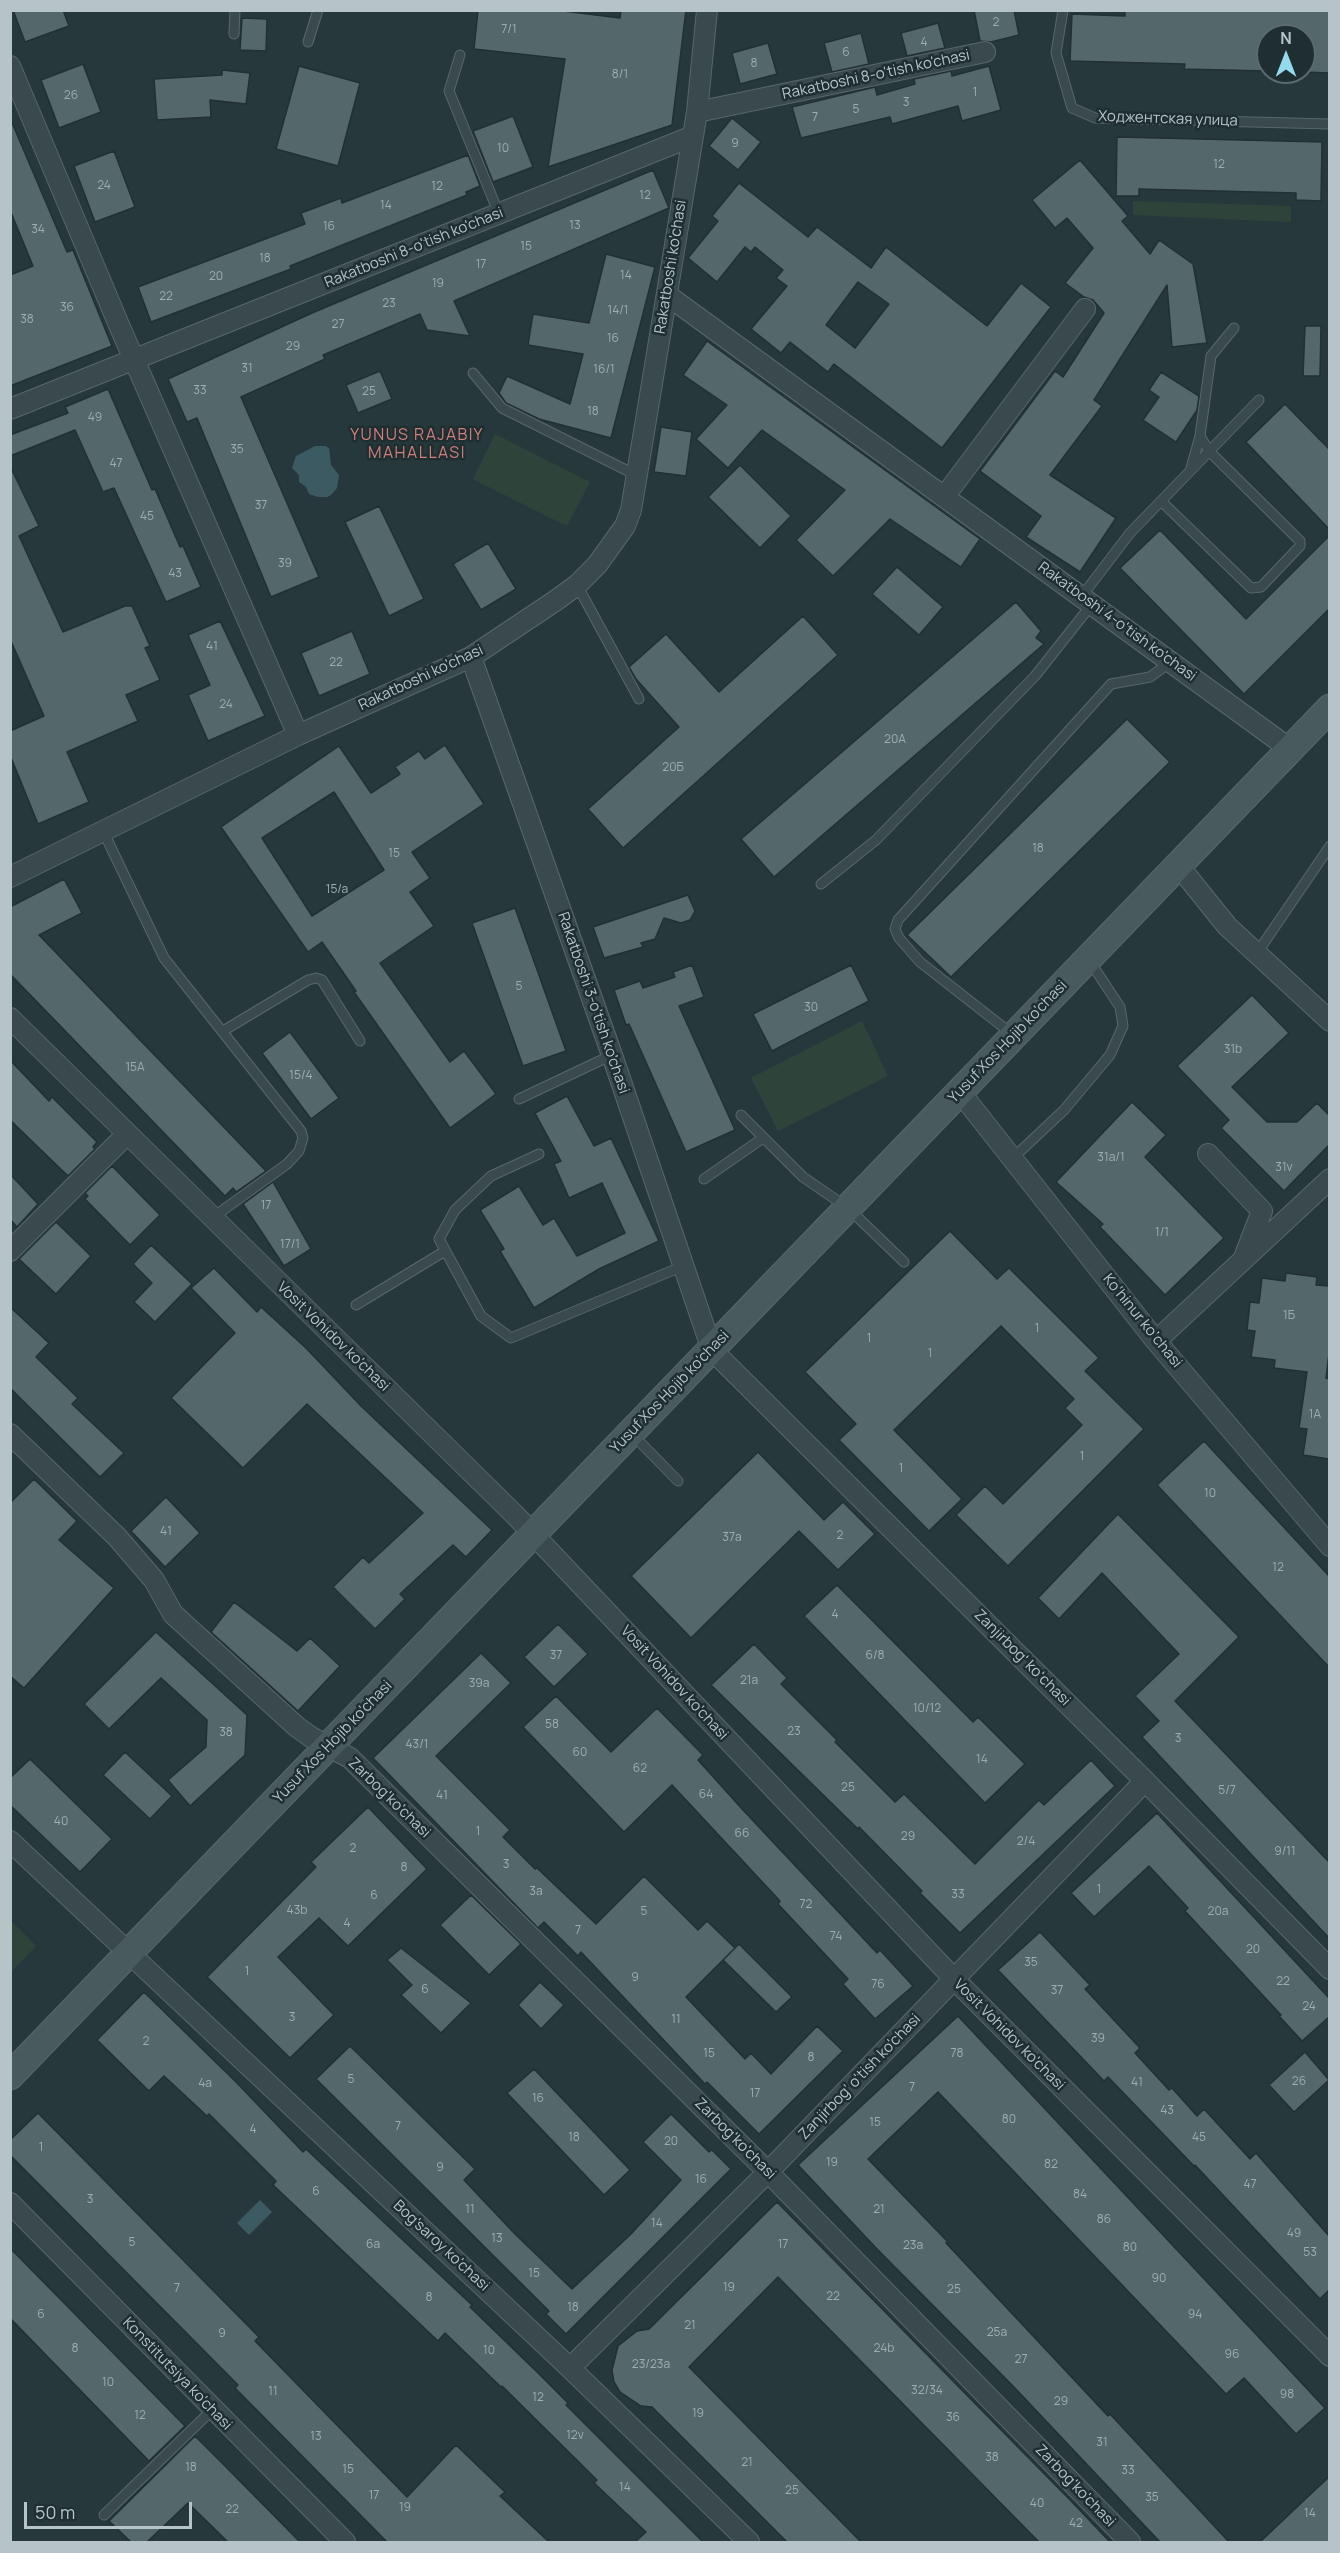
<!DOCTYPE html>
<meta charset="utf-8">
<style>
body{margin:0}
#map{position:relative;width:1340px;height:2553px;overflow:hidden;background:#27383c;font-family:Manrope,sans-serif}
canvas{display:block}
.frame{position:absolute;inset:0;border:12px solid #b6c4c7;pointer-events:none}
.north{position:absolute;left:1256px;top:24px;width:60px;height:60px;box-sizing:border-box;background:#1f2e31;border:2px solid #5b6a6d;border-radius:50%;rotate:0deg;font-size:16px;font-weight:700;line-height:24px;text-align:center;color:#b6c4c7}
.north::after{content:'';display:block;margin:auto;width:21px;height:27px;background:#94daee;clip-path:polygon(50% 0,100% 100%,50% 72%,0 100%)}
.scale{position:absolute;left:24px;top:2502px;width:168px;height:27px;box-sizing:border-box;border:3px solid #b6c4c7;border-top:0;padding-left:8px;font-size:18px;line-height:21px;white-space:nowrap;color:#b6c4c7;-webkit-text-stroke:4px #1f2e31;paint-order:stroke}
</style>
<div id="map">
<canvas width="1340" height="2553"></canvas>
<div class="frame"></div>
<div class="north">N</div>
<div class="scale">50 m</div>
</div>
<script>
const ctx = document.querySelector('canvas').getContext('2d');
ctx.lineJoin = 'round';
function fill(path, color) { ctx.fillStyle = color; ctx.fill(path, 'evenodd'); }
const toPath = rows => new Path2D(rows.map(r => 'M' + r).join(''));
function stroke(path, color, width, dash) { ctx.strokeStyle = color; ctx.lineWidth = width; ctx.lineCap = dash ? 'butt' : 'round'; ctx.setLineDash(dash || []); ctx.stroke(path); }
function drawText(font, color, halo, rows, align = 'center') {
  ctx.font = font + ' Manrope,sans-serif'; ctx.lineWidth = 5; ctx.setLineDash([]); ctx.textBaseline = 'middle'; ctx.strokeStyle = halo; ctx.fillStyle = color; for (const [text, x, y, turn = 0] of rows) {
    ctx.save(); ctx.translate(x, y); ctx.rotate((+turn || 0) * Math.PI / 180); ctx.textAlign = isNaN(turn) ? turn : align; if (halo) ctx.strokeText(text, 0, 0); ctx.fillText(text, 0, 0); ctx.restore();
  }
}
fill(toPath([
 [1133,201,1291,206,1291,222,1133,215],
 [495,434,590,482,567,526,473,479],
 [862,1021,888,1076,778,1131,751,1078],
 [11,1921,36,1946,11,1972]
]), '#2e443b');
fill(toPath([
 [315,446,325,446,329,448,331,465,339,475,337,488,331,495,327,497,318,497,309,494,306,487,299,482,299,475,292,468,296,456],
 [260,2200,272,2212,249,2235,237,2223]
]), '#3c5a61');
const building = toPath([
 [13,10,63,10,69,26,25,42,13,10],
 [478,10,555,10,620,18,621,10,686,10,672,125,548,167,565,59,474,49,478,10],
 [974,10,1014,10,1019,35,991,42,980,41,974,10],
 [1125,10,1329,10,1329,73,1304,72,1304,36,1268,36,1268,71,1184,69,1185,64,1070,61,1072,14,1125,16,1125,10],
 [242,18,267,19,266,51,240,50,242,18],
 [938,23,945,48,907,56,901,33,938,23],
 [861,33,869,64,832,72,824,43,861,33],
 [768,43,777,74,740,84,732,53,768,43],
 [83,64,101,112,59,128,41,80,83,64],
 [299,66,360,83,338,166,276,149,299,66],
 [989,66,1001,110,962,121,958,106,892,124,890,117,801,138,792,107,875,87,877,95,915,84,914,79,951,71,952,76,989,66],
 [222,70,250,73,246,104,210,100,211,117,157,120,154,79,222,75,222,70],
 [513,116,533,167,493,182,473,131,513,116],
 [10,118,67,252,73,250,112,346,10,386,10,275,33,266,10,210,10,118],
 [732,118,761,142,738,170,709,146,732,118],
 [1117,137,1322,142,1321,201,1296,200,1296,193,1139,189,1139,196,1116,196,1117,137],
 [114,151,135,207,95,222,74,166,114,151],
 [468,155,480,186,466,192,467,195,290,266,291,269,151,322,138,287,305,224,301,213,341,198,342,203,468,155],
 [1080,160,1128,216,1122,221,1150,254,1159,240,1193,264,1207,343,1172,347,1167,285,1094,400,1102,406,1050,475,1116,518,1080,572,1026,537,1041,516,980,471,1055,371,1063,377,1104,313,1093,300,1084,297,1065,283,1093,248,1067,218,1055,228,1032,200,1080,160],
 [653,170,669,208,454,301,470,336,427,330,420,314,323,355,325,359,241,397,319,577,271,597,197,418,187,422,168,379,312,313,653,170],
 [739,183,808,237,817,227,871,268,886,247,987,326,1021,283,1051,307,942,448,834,364,828,372,790,342,781,353,751,329,787,286,776,278,783,270,755,247,751,252,745,247,717,282,688,258,718,221,712,216,739,183],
 [858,282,889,304,855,348,826,325,858,282],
 [606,254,655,267,611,438,539,419,506,403,499,393,507,376,570,404,583,354,528,345,533,314,589,323,606,254],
 [1305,326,1321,326,1320,376,1303,376,1305,326],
 [707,341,980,539,961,567,890,519,833,576,796,540,845,490,762,430,728,468,696,439,727,405,683,375,707,341],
 [380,371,392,399,358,413,346,385,380,371],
 [1161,372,1199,396,1197,410,1176,442,1143,420,1159,397,1149,390,1161,372],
 [108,389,152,490,155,489,180,547,183,546,201,587,166,602,114,488,103,492,75,430,10,456,10,435,68,413,65,407,108,389],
 [1285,404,1329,449,1329,529,1246,442,1285,404],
 [661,427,692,432,686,476,654,472,661,427],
 [740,465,791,516,760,548,708,497,740,465],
 [10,466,39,526,19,536,63,632,125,606,132,606,150,646,145,648,160,680,126,695,138,721,67,752,89,802,38,824,10,755,10,731,44,716,10,639,10,466],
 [379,506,424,599,389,616,345,522,379,506],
 [1160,530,1246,619,1329,536,1329,609,1244,694,1120,568,1160,530],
 [488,543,516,589,481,610,453,564,488,543],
 [897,567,943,607,919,635,872,594,897,567],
 [1016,602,1041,631,1036,638,1044,644,774,877,741,839,1016,602],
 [803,616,838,655,623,848,588,809,679,727,636,679,629,667,666,634,719,692,803,616],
 [220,621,265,716,208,741,188,695,210,685,188,635,220,621],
 [352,631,370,674,319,696,301,653,352,631],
 [1127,719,1170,762,951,977,907,935,1127,719],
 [445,745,484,804,412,852,430,878,410,892,434,926,380,963,450,1062,464,1051,496,1094,450,1128,354,992,356,991,322,942,308,952,221,827,339,746,371,793,400,774,395,767,419,751,425,759,445,745],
 [334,792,384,870,312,916,262,838,334,792],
 [64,879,82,913,39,935,266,1171,236,1192,233,1188,225,1196,10,974,10,907,64,879],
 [688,895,695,911,690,920,681,923,664,918,655,939,641,943,643,947,604,958,593,927,688,895],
 [515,908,566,1051,523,1066,472,923,515,908],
 [692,965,704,997,679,1006,735,1130,686,1152,629,1024,626,1025,614,990,640,981,643,988,675,977,673,972,692,965],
 [851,965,869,1001,772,1051,753,1014,851,965],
 [1252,995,1289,1033,1232,1087,1267,1122,1297,1122,1317,1103,1329,1115,1329,1145,1284,1191,1221,1128,1229,1120,1177,1066,1252,995],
 [290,1032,339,1098,311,1119,262,1053,290,1032],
 [10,1060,49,1101,52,1097,97,1142,93,1147,95,1149,68,1176,10,1120,10,1060],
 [567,1096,594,1146,611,1138,659,1241,599,1269,534,1308,500,1251,504,1249,480,1210,519,1186,543,1225,554,1218,577,1256,625,1233,602,1183,569,1198,554,1164,561,1161,535,1113,567,1096],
 [1132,1102,1166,1135,1145,1157,1224,1238,1165,1295,1100,1227,1103,1224,1056,1182,1132,1102],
 [112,1166,160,1215,130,1245,85,1199,88,1196,85,1193,112,1166],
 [10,1174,38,1204,17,1227,10,1219,10,1174],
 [273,1182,311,1249,284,1266,243,1204,273,1182],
 [56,1222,91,1256,56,1294,19,1259,56,1222],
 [950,1231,997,1279,1009,1268,1099,1358,1085,1371,1144,1429,1008,1566,956,1515,985,1486,1003,1504,1082,1425,1065,1408,1074,1399,1001,1326,894,1430,962,1499,929,1531,839,1440,856,1424,805,1372,950,1231],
 [151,1245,192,1284,155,1322,134,1302,152,1283,133,1264,151,1245],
 [214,1268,257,1312,261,1307,306,1348,361,1406,492,1530,466,1557,453,1545,400,1594,405,1599,375,1629,333,1587,363,1557,369,1563,423,1513,307,1404,243,1468,171,1398,235,1333,191,1288,214,1268],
 [1286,1273,1317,1277,1316,1285,1329,1286,1329,1353,1326,1378,1329,1379,1329,1459,1303,1455,1307,1429,1299,1428,1307,1372,1274,1368,1275,1360,1251,1357,1255,1331,1247,1330,1250,1302,1259,1303,1262,1278,1285,1281,1286,1273],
 [10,1307,49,1343,36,1357,78,1398,72,1404,124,1453,100,1477,10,1388,10,1307],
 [1204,1441,1329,1576,1329,1667,1157,1485,1204,1441],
 [758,1452,824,1520,843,1502,875,1534,838,1570,799,1531,691,1638,631,1576,758,1452],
 [34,1479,77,1521,59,1540,114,1588,24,1688,10,1676,10,1503,34,1479],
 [166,1497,200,1533,165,1567,131,1531,166,1497],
 [1118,1514,1239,1637,1175,1701,1329,1862,1329,1938,1142,1737,1159,1721,1135,1696,1179,1654,1102,1573,1059,1619,1038,1598,1118,1514],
 [837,1585,973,1722,978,1717,1025,1764,985,1803,804,1616,837,1585],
 [234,1602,297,1651,310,1638,340,1666,298,1711,211,1632,234,1602],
 [558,1624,588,1654,554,1687,524,1657,558,1624],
 [156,1632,247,1715,245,1755,190,1806,168,1780,206,1747,207,1720,161,1678,109,1729,84,1704,156,1632],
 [754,1644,787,1678,781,1684,837,1740,835,1742,895,1802,904,1794,975,1864,1039,1800,1044,1805,1091,1760,1115,1786,960,1933,920,1893,922,1891,859,1827,858,1829,711,1685,754,1644],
 [481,1653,511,1683,436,1756,510,1830,503,1837,535,1869,537,1868,596,1924,644,1876,698,1930,707,1921,735,1948,686,1997,745,2059,751,2053,771,2074,817,2026,843,2051,759,2134,707,2082,705,2084,581,1952,578,1956,544,1922,538,1928,373,1758,481,1653],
 [556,1696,611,1752,657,1708,703,1755,698,1760,743,1810,877,1953,880,1950,913,1986,875,2019,843,1984,848,1979,778,1904,780,1901,672,1785,624,1832,523,1727,556,1696],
 [125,1752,172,1796,150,1819,103,1775,125,1752],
 [30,1759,112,1839,80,1872,10,1805,10,1778,30,1759],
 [368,1807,427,1869,348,1946,319,1918,278,1957,334,2015,290,2058,207,1977,316,1867,311,1862,368,1807],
 [1157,1813,1329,1998,1329,2017,1302,2041,1279,2016,1281,2015,1185,1911,1188,1908,1149,1866,1094,1917,1071,1893,1157,1813],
 [471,1895,521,1944,489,1975,440,1925,471,1895],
 [1040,1932,1090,1985,1085,1989,1140,2048,1135,2053,1169,2090,1172,2088,1197,2116,1204,2109,1250,2159,1256,2153,1329,2236,1329,2290,1320,2299,1195,2165,1194,2166,1108,2077,1104,2081,998,1970,1040,1932],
 [739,1944,792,1997,776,2012,723,1960,739,1944],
 [401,1948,471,2003,441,2033,401,1995,412,1985,387,1960,401,1948],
 [540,1982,564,2005,541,2029,518,2005,540,1982],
 [144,1992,237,2083,303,2152,306,2149,472,2305,470,2307,536,2371,568,2403,566,2405,703,2542,635,2542,646,2532,594,2483,597,2480,502,2386,501,2387,445,2333,438,2341,273,2185,276,2181,209,2114,207,2116,164,2076,149,2091,97,2040,144,1992],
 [958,2016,1325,2408,1296,2434,1244,2378,1226,2394,938,2092,868,2159,947,2241,946,2243,1108,2416,1110,2414,1229,2542,1160,2542,1013,2386,877,2249,798,2165,958,2016],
 [350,2046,475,2169,464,2180,515,2234,572,2289,630,2235,681,2180,643,2142,671,2114,709,2152,712,2150,731,2169,566,2334,546,2314,549,2311,316,2079,350,2046],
 [1305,2052,1329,2080,1294,2112,1269,2085,1305,2052],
 [534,2069,630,2170,604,2195,507,2093,534,2069],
 [38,2113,259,2337,255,2341,407,2497,456,2445,505,2492,500,2496,549,2542,387,2542,235,2388,238,2385,10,2155,10,2140,38,2113],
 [777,2202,1073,2503,1110,2542,1039,2542,778,2277,689,2367,861,2542,787,2542,652,2407,641,2406,620,2392,614,2382,612,2370,618,2346,637,2331,649,2329,777,2202],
 [10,2248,185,2426,149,2461,10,2318,10,2248],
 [195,2436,226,2467,300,2542,228,2542,188,2503,147,2542,131,2542,109,2521,195,2436],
 [1329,2477,1329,2542,1260,2542,1315,2490,1329,2477]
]);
fill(building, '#54686c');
stroke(building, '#213033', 1.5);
const service = toPath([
 [1063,10,1056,53,1072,108,1095,118,1330,124],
 [234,34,235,10],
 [308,42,318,10],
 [460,55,449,91,499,214],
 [473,373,502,408,636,475],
 [1191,468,1200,436,1211,356,1234,328],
 [1161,501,1251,588,1261,587,1300,546,1300,541,1209,451,1200,436],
 [577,585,639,699],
 [1082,596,1130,533,1259,400],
 [103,831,164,958,301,1131,303,1138,299,1151,287,1164,212,1218],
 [821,884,876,840,1035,676,1092,604],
 [1257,953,1330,846],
 [223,1031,308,980,316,978,322,980,360,1041],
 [1012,1034,920,962,899,938,895,929,898,920,1111,684,1150,677,1172,661],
 [519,1099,612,1055],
 [741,1115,803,1177,848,1208,904,1262],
 [539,1154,491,1176,455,1210,439,1239,481,1316,511,1338,683,1266],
 [1013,1158,1064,1110,1110,1055,1123,1026,1120,1007,1089,960],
 [704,1179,763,1138],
 [356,1305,445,1251],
 [633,1435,678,1481],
 [104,2515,212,2410]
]);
const minor = toPath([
 [10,66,119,325,298,735],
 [697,112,985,52],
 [667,295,1290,749],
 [10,409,693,136],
 [944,497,1085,309],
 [471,657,612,1055,712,1350,1145,1781,1330,1969],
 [1178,865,1227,926,1330,1021],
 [10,877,298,735,471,657,555,601,577,585,597,565,625,526,631,510,697,112,707,10],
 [10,1018,516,1516,954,1979,1330,2356],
 [960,1092,1156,1341,1330,1546],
 [1208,1154,1262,1211,1245,1255],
 [10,1251,127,1134],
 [1156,1341,1330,1179],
 [10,1434,117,1537,154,1580,173,1614,297,1727,311,1737,350,1758,768,2172,1130,2542],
 [10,1841,570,2368,749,2542],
 [10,2203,345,2542],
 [570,2368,768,2172,1145,1781]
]);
const secondary = toPath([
 [10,2076,1330,708]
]);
stroke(service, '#58676a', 11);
stroke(minor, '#58676a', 22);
stroke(secondary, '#58676a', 29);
stroke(service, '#3a494c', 9);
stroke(minor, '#3a494c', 20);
stroke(secondary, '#495a5f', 27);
drawText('12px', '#9eadb0', null, [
 ["2",996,23],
 ["7/1",509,30],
 ["4",924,43],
 ["6",846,53],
 ["8",754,64],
 ["8/1",620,75],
 ["1",975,93],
 ["26",71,96],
 ["3",906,103],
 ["5",856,110],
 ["7",815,118],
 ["9",735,144],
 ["10",503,149],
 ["12",1219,165],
 ["24",104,186],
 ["12",437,187],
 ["12",645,196],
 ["14",386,206],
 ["13",575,226],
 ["16",329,227],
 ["34",38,230],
 ["15",526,247],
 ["18",265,259],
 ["17",481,265],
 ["14",626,276],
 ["20",216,277],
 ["19",438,284],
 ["22",166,297],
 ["23",389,304],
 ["36",67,308],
 ["14/1",618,311],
 ["38",27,320],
 ["27",338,325],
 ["16",613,339],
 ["29",293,347],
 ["31",247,369],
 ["16/1",604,370],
 ["33",200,391],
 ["25",369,392],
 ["18",593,412],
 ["49",95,418],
 ["35",237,450],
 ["47",116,464],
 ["37",261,506],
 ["45",147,517],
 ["39",285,564],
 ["43",175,574],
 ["41",212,647],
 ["22",336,663],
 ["24",226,705],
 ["20А",895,740],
 ["20Б",673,768],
 ["18",1038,849],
 ["15",394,854],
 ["15/a",337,890],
 ["5",519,987],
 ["30",811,1008],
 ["31b",1233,1050],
 ["15А",135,1068],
 ["15/4",301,1076],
 ["31a/1",1111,1158],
 ["31v",1284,1168],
 ["17",266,1206],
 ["1/1",1162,1233],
 ["17/1",290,1245],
 ["1Б",1289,1316],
 ["1",1037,1329],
 ["1",869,1339],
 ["1",930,1354],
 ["1А",1315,1415],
 ["1",1082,1457],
 ["1",901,1469],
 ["10",1210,1494],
 ["41",166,1532],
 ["2",840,1536],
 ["37a",732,1538],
 ["12",1278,1568],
 ["4",835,1615],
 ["37",556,1656],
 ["6/8",875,1656],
 ["21a",749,1681],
 ["39a",479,1684],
 ["10/12",927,1709],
 ["58",552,1725],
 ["23",794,1732],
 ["38",226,1733],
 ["3",1178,1739],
 ["43/1",417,1745],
 ["60",580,1753],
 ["14",982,1760],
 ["62",640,1769],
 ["25",848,1788],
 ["5/7",1227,1791],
 ["64",706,1795],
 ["41",442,1796],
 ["40",61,1822],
 ["1",478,1832],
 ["66",742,1834],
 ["29",908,1837],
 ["2/4",1026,1842],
 ["2",353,1849],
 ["9/11",1285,1852],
 ["3",506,1865],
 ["8",404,1868],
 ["1",1099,1890],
 ["3a",536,1892],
 ["33",958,1895],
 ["6",374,1896],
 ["72",806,1905],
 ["43b",297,1911],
 ["5",644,1912],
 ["20a",1218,1912],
 ["4",347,1924],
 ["7",578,1931],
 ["74",836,1937],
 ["20",1253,1950],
 ["35",1031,1963],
 ["1",247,1972],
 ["9",635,1978],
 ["22",1283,1982],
 ["76",878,1985],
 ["6",425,1990],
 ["37",1057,1991],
 ["24",1309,2007],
 ["3",292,2018],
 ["11",676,2020],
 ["39",1098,2039],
 ["2",146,2042],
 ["15",709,2054],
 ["78",957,2054],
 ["8",811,2058],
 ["5",351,2080],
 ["26",1299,2082],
 ["41",1137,2083],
 ["4a",205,2084],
 ["7",912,2088],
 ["17",755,2094],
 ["16",538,2099],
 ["43",1167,2111],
 ["80",1009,2120],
 ["15",875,2123],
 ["7",398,2127],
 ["4",253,2130],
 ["18",574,2138],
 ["45",1199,2138],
 ["20",671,2142],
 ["1",41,2148],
 ["19",832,2163],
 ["82",1051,2165],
 ["9",440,2168],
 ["16",701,2180],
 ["47",1250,2185],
 ["6",316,2192],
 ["84",1080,2195],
 ["3",90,2200],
 ["11",470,2210],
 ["21",879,2210],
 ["86",1104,2220],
 ["14",657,2224],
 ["49",1294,2234],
 ["13",497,2239],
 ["5",132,2243],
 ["6a",373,2245],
 ["17",783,2245],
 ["23a",913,2246],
 ["80",1130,2248],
 ["53",1310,2253],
 ["15",534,2274],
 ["90",1159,2279],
 ["19",729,2288],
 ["7",177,2289],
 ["25",954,2290],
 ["22",833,2297],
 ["8",429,2298],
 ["18",573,2308],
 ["6",41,2315],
 ["94",1195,2315],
 ["21",690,2326],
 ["25a",997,2333],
 ["9",222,2334],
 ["8",75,2349],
 ["24b",884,2349],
 ["10",489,2351],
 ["96",1232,2355],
 ["27",1021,2360],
 ["23/23a",651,2365],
 ["10",108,2383],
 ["32/34",927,2391],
 ["11",273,2392],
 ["98",1287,2395],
 ["12",538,2398],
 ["29",1061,2402],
 ["19",698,2414],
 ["12",140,2416],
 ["36",953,2418],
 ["12v",575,2436],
 ["13",316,2437],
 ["31",1102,2443],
 ["38",992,2458],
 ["21",747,2463],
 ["18",191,2468],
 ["15",348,2470],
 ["33",1128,2471],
 ["14",625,2488],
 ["25",792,2491],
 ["17",374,2496],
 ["35",1152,2498],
 ["40",1037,2504],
 ["19",405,2508],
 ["22",232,2510],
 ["14",1310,2514],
 ["42",1076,2524]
]);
drawText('15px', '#b6c4c7', '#1f2e31', [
 ["Rakatboshi 8-o'tish ko'chasi",876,75,-12],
 ["Ходжентская улица",1168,119,2],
 ["Rakatboshi 8-o'tish ko'chasi",414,248,-22],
 ["Rakatboshi ko'chasi",671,267,-81],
 ["Rakatboshi 4-o'tish ko'chasi",1117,622,36],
 ["Rakatboshi ko'chasi",421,678,-25],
 ["Rakatboshi 3-o'tish ko'chasi",593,1003,71],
 ["Yusuf Xos Hojib ko'chasi",1008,1042,-46],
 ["Ko‘hinur ko‘chasi",1142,1321,51],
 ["Vosit Vohidov ko'chasi",333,1337,44],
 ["Yusuf Xos Hojib ko'chasi",670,1392,-46],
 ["Zanjirbogʻ koʻchasi",1022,1658,45],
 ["Vosit Vohidov ko'chasi",674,1683,47],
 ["Yusuf Xos Hojib ko'chasi",333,1742,-46],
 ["Zarbog'ko'chasi",389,1798,44],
 ["Vosit Vohidov ko'chasi",1009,2035,45],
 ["Zanjirbog' o'tish ko'chasi",860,2077,-46],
 ["Zarbog'ko'chasi",735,2139,45],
 ["Bog'saroy ko'chasi",441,2246,43],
 ["Konstitutsiya ko'chasi",177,2374,46],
 ["Zarbog'ko'chasi",1075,2486,46]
]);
ctx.letterSpacing = '1.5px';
drawText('16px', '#d07f7c', '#1f2e31', [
 ["YUNUS RAJABIY",417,436],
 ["MAHALLASI",417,454]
]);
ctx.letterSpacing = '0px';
</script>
